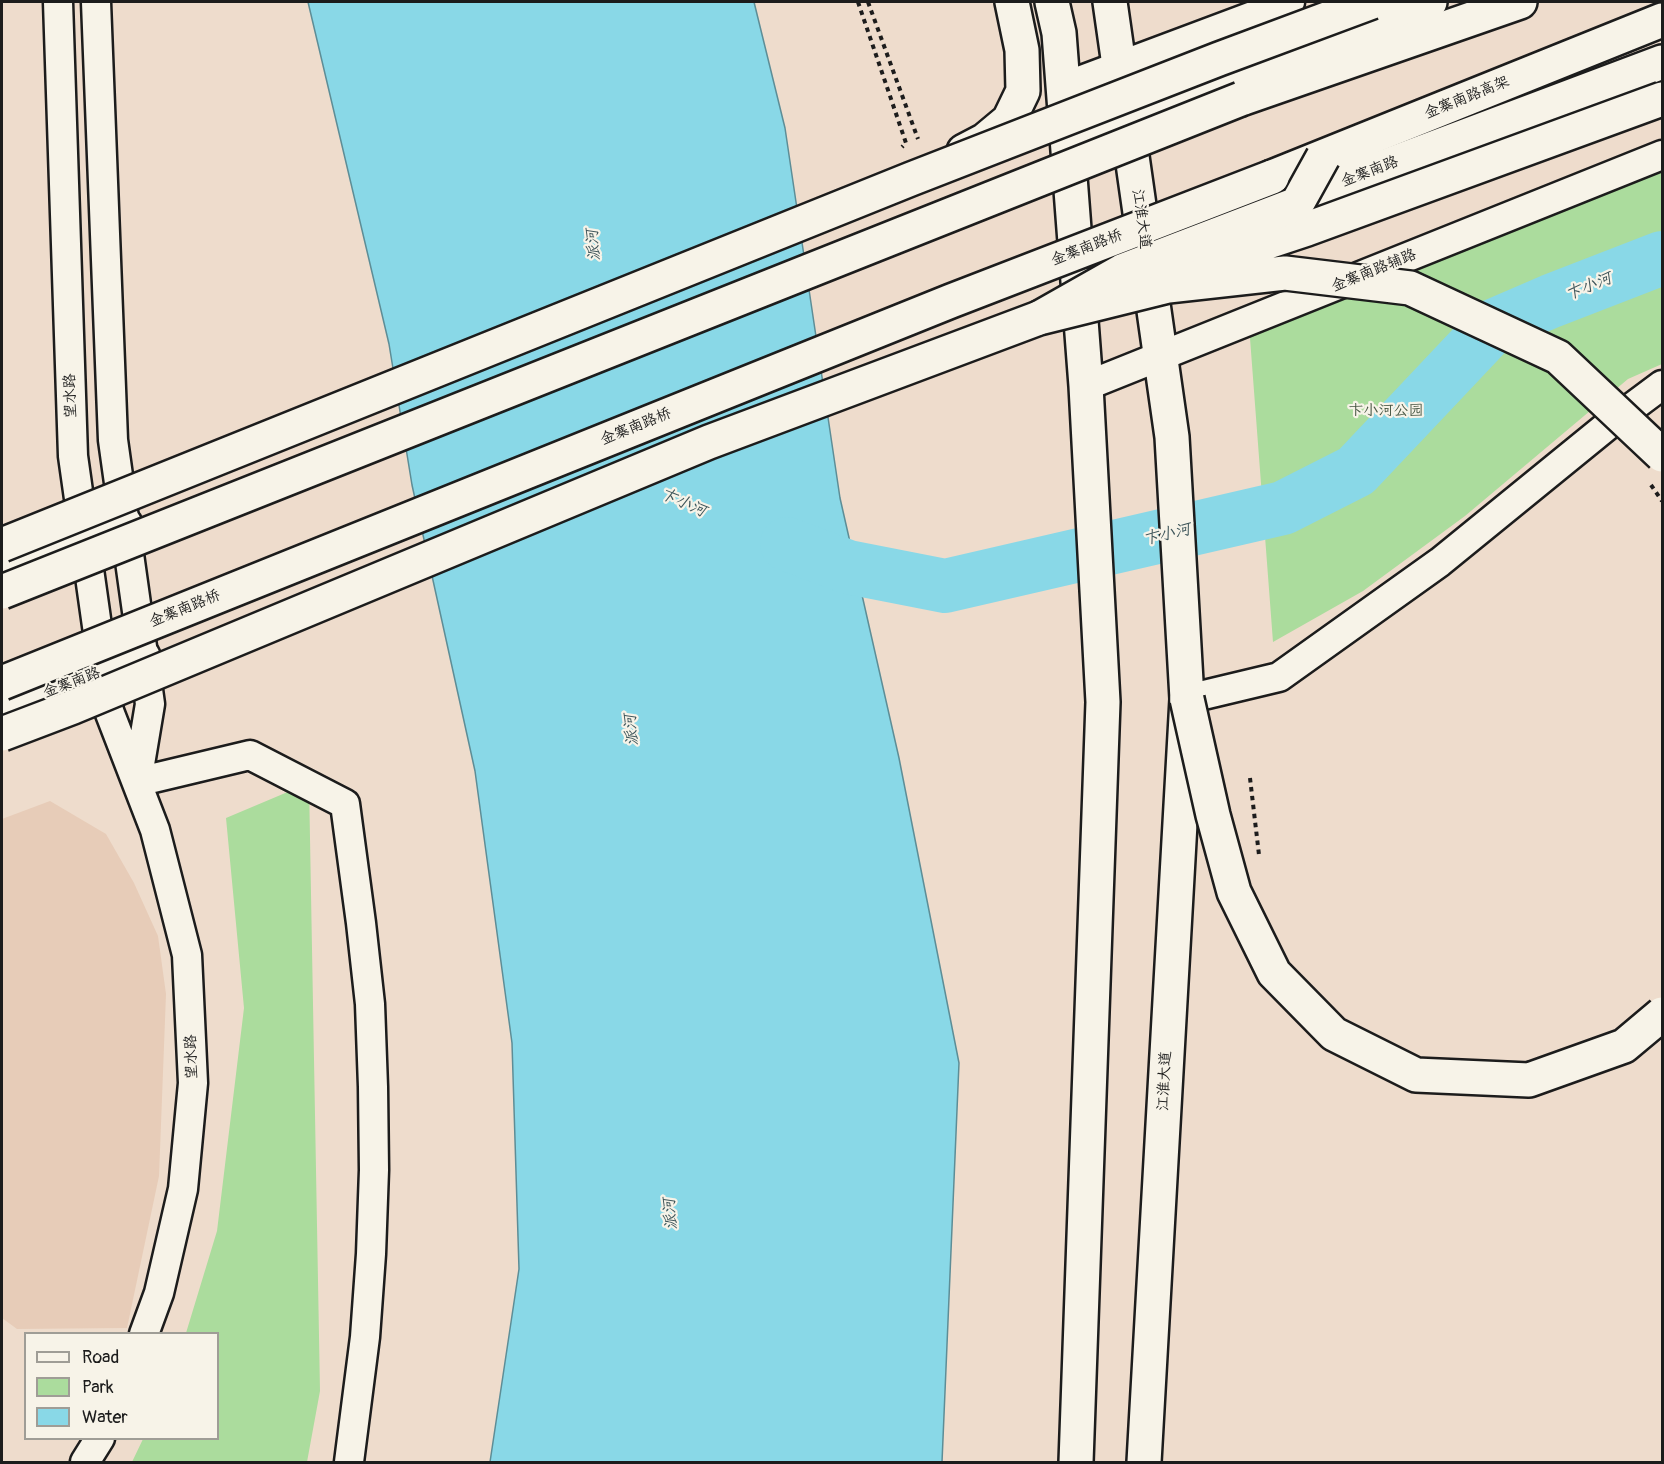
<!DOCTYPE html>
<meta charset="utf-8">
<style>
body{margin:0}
#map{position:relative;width:1664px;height:1464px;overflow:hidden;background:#eedccc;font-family:Pangolin,sans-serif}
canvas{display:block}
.frame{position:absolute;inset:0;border:3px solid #1c1c1c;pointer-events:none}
.legend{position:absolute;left:24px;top:1332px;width:195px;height:108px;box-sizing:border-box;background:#f7f3e8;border:2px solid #9f9d96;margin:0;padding:8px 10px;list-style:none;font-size:18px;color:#1c1c1c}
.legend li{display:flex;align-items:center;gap:12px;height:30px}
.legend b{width:30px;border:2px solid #9f9d96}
</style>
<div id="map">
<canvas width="1664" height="1464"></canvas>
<div class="frame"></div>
<ul class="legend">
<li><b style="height:8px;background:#f7f3e8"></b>Road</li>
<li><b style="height:16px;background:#abdc9d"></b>Park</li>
<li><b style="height:16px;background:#89d8e7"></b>Water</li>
</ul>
</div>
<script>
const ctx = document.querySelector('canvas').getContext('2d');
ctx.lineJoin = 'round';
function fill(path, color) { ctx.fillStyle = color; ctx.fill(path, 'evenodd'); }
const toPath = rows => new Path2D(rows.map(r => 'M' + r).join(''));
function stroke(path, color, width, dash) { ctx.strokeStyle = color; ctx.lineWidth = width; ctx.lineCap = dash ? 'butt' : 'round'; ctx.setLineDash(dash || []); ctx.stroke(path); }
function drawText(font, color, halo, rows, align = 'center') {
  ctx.font = font + ' Pangolin,"LXGW WenKai TC",sans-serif'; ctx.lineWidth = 4.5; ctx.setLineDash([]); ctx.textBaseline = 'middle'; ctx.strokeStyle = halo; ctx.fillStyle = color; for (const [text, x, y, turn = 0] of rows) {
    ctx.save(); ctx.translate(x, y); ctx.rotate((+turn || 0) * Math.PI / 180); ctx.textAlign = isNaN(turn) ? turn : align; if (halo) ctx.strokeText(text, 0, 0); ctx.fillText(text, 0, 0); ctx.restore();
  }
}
fill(toPath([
 [50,801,106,834,134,883,158,936,166,994,159,1176,127,1328,17,1329,2,1318,2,819]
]), '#e7ccb8');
fill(toPath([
 [1662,162,1662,364,1628,379,1465,516,1363,591,1273,642,1249,325],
 [309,783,320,1391,307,1462,132,1462,143,1439,218,1438,218,1334,186,1333,217,1231,244,1008,226,818]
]), '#abdc9d');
const water = toPath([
 [308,2,754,2,785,128,840,498,899,758,959,1063,942,1462,490,1462,519,1269,512,1043,475,771,412,485,389,344,308,2]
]);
fill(water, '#89d8e7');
stroke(water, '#5d8d96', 1.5);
stroke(toPath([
 [787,544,848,567,945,586,1283,508,1356,471,1493,326,1551,301,1662,258]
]), '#89d8e7', 54);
const minor = toPath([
 [58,2,73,456,109,711,155,830,187,955,193,1083,183,1189,159,1293,144,1334],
 [96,2,113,440,150,704,137,782],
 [1063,87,1290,2],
 [1086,386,1662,155],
 [1187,699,1279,677,1440,562,1607,426,1662,385],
 [137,782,250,755,345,804,361,923,370,1004,373,1087,374,1170,371,1254,365,1337,349,1462],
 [85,1462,100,1438]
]);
const major = toPath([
 [1052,2,1059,33,1086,386,1103,702,1076,1462],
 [1110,2,1172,437,1187,699,1144,1462],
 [1067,136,1430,2],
 [1282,205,1662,62],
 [2,572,125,524],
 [2,710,143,656]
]);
const highway = toPath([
 [1241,99,1520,2],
 [964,151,985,140,1009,120,1023,91,1022,50,1012,2],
 [1272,177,1662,20]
]);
stroke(minor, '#1c1c1c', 33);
stroke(major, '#1c1c1c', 38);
stroke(highway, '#1c1c1c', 38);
stroke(toPath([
 [868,2,918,139]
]), '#1c1c1c', 4, [4.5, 4.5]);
stroke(minor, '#f7f3e8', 28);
stroke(major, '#f7f3e8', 33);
stroke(highway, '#f7f3e8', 33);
const majorBridge = toPath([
 [1183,270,1307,229,1662,99],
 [1187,699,1213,815,1234,892,1274,973,1334,1034,1416,1075,1529,1080,1624,1046,1662,1014],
 [2,734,73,707,709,442,1039,318,1168,286,1285,273,1410,288,1558,357,1662,455]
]);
const highwayBridge = toPath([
 [1039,318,1122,271,1297,204,1323,157],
 [2,545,911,179,1219,59,1372,2],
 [2,592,1241,99],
 [2,683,951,301,1272,177]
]);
stroke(majorBridge, '#1c1c1c', 38, []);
stroke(highwayBridge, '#1c1c1c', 38, []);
stroke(toPath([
 [858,2,906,143,902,147],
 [1651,485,1662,501],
 [1250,778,1259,855]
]), '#1c1c1c', 4, [4.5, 4.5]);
stroke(majorBridge, '#f7f3e8', 33);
stroke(highwayBridge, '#f7f3e8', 33);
drawText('15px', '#1c1c1c', '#f7f3e8', [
 ["金寨南路高架",1467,98,-22],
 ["金寨南路",1370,172,-21],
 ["江淮大道",1141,219,82],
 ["金寨南路桥",1087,248,-21],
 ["金寨南路辅路",1374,271,-22],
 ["望水路",71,396,-92],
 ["金寨南路桥",636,427,-22],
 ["金寨南路桥",185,609,-22],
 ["金寨南路",72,683,-21],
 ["望水路",192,1057,-92],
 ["江淮大道",1165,1081,-87]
]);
drawText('15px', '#475643', '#f7f3e8', [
 ["卞小河公园",1386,411]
]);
drawText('italic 16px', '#3d5459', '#f7f3e8', [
 ["派河",594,245,-95],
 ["卞小河",1589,287,-22],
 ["卞小河",683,503,24],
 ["卞小河",1167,535,-13],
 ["派河",632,730,-95],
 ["派河",671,1214,-95]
]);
</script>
